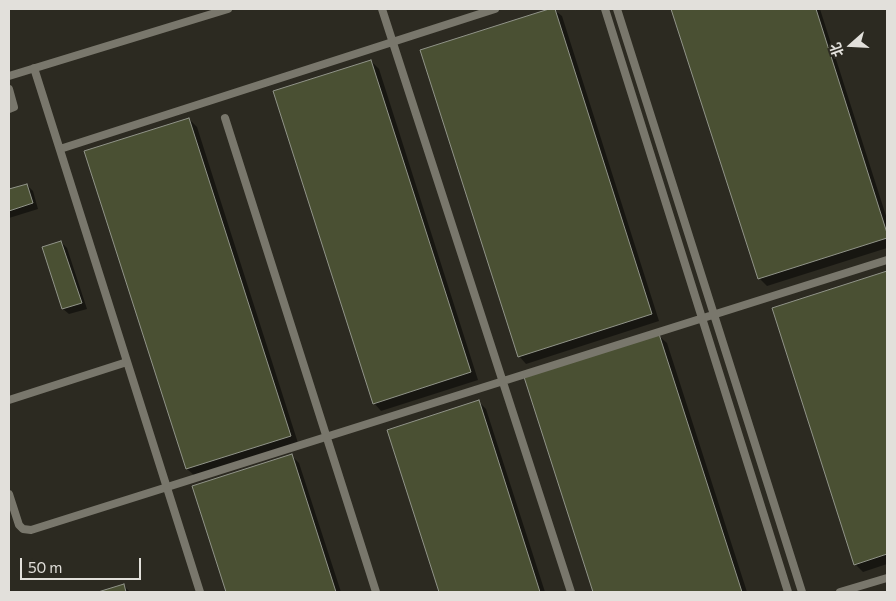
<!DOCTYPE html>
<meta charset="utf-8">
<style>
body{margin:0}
#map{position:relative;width:896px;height:601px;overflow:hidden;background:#2c2a21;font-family:Commissioner,"Noto Sans SC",sans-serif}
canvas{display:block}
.frame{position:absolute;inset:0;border:10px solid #e2e0db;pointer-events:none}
.north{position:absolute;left:826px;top:20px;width:50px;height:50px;-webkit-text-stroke:4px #2c2a21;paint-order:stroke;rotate:251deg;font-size:14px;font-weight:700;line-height:20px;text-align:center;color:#e2e0db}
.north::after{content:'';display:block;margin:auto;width:18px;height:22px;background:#e2e0db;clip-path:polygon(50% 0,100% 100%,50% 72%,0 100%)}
.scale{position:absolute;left:20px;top:558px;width:121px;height:22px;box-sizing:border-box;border:2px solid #e2e0db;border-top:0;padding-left:6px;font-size:15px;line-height:18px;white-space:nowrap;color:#e2e0db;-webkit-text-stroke:4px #2c2a21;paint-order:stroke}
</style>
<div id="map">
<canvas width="896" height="601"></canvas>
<div class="frame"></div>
<div class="north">北</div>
<div class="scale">50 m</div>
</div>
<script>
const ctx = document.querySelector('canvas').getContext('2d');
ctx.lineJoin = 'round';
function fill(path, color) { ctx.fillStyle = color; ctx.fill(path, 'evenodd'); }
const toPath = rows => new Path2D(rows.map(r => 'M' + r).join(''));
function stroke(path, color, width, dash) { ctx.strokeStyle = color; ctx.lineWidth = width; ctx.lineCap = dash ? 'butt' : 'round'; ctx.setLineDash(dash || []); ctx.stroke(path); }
fill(toPath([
 [553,9,562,16,659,321,526,364,519,356,421,51],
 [673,9,820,9,887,219,887,248,767,286,759,278],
 [371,61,379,69,478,380,381,411,374,403],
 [189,119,197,127,298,443,195,476,187,469],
 [27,185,33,191,38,209,9,218,9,191],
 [61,242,67,248,87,309,69,314,63,309],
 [887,273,887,564,863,572,855,564,774,309],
 [659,336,667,343,747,592,594,592,526,378],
 [478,401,486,409,545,592,440,592,388,430],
 [292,456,299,463,341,592,227,592,194,487],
 [123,585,130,592,102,592]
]), '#0007');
const building = toPath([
 [549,9,555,9,652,314,518,357,420,50,549,9],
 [671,9,816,9,887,233,887,238,758,279,671,9],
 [371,60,471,372,373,404,273,91,371,60],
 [189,118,291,436,186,469,84,151,189,118],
 [27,184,33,203,9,211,9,189,27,184],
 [61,241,82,303,62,309,42,247,61,241],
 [887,271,887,554,854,565,772,308,887,271],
 [659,334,742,592,593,592,524,377,659,334],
 [479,400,540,592,439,592,387,430,479,400],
 [292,454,336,592,226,592,192,486,292,454],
 [124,584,126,592,98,592,124,584]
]);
fill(building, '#4a5033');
stroke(building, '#919489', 1);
stroke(toPath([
 [382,9,571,592],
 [605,9,788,592],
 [617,9,802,592],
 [34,68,200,592],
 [9,76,228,9],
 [9,89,14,107,9,109],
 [225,118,376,592],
 [60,149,495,9],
 [9,400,127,362],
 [9,494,19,525,23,529,31,530,887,260],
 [840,592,887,578]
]), '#79776c', 8);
</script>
